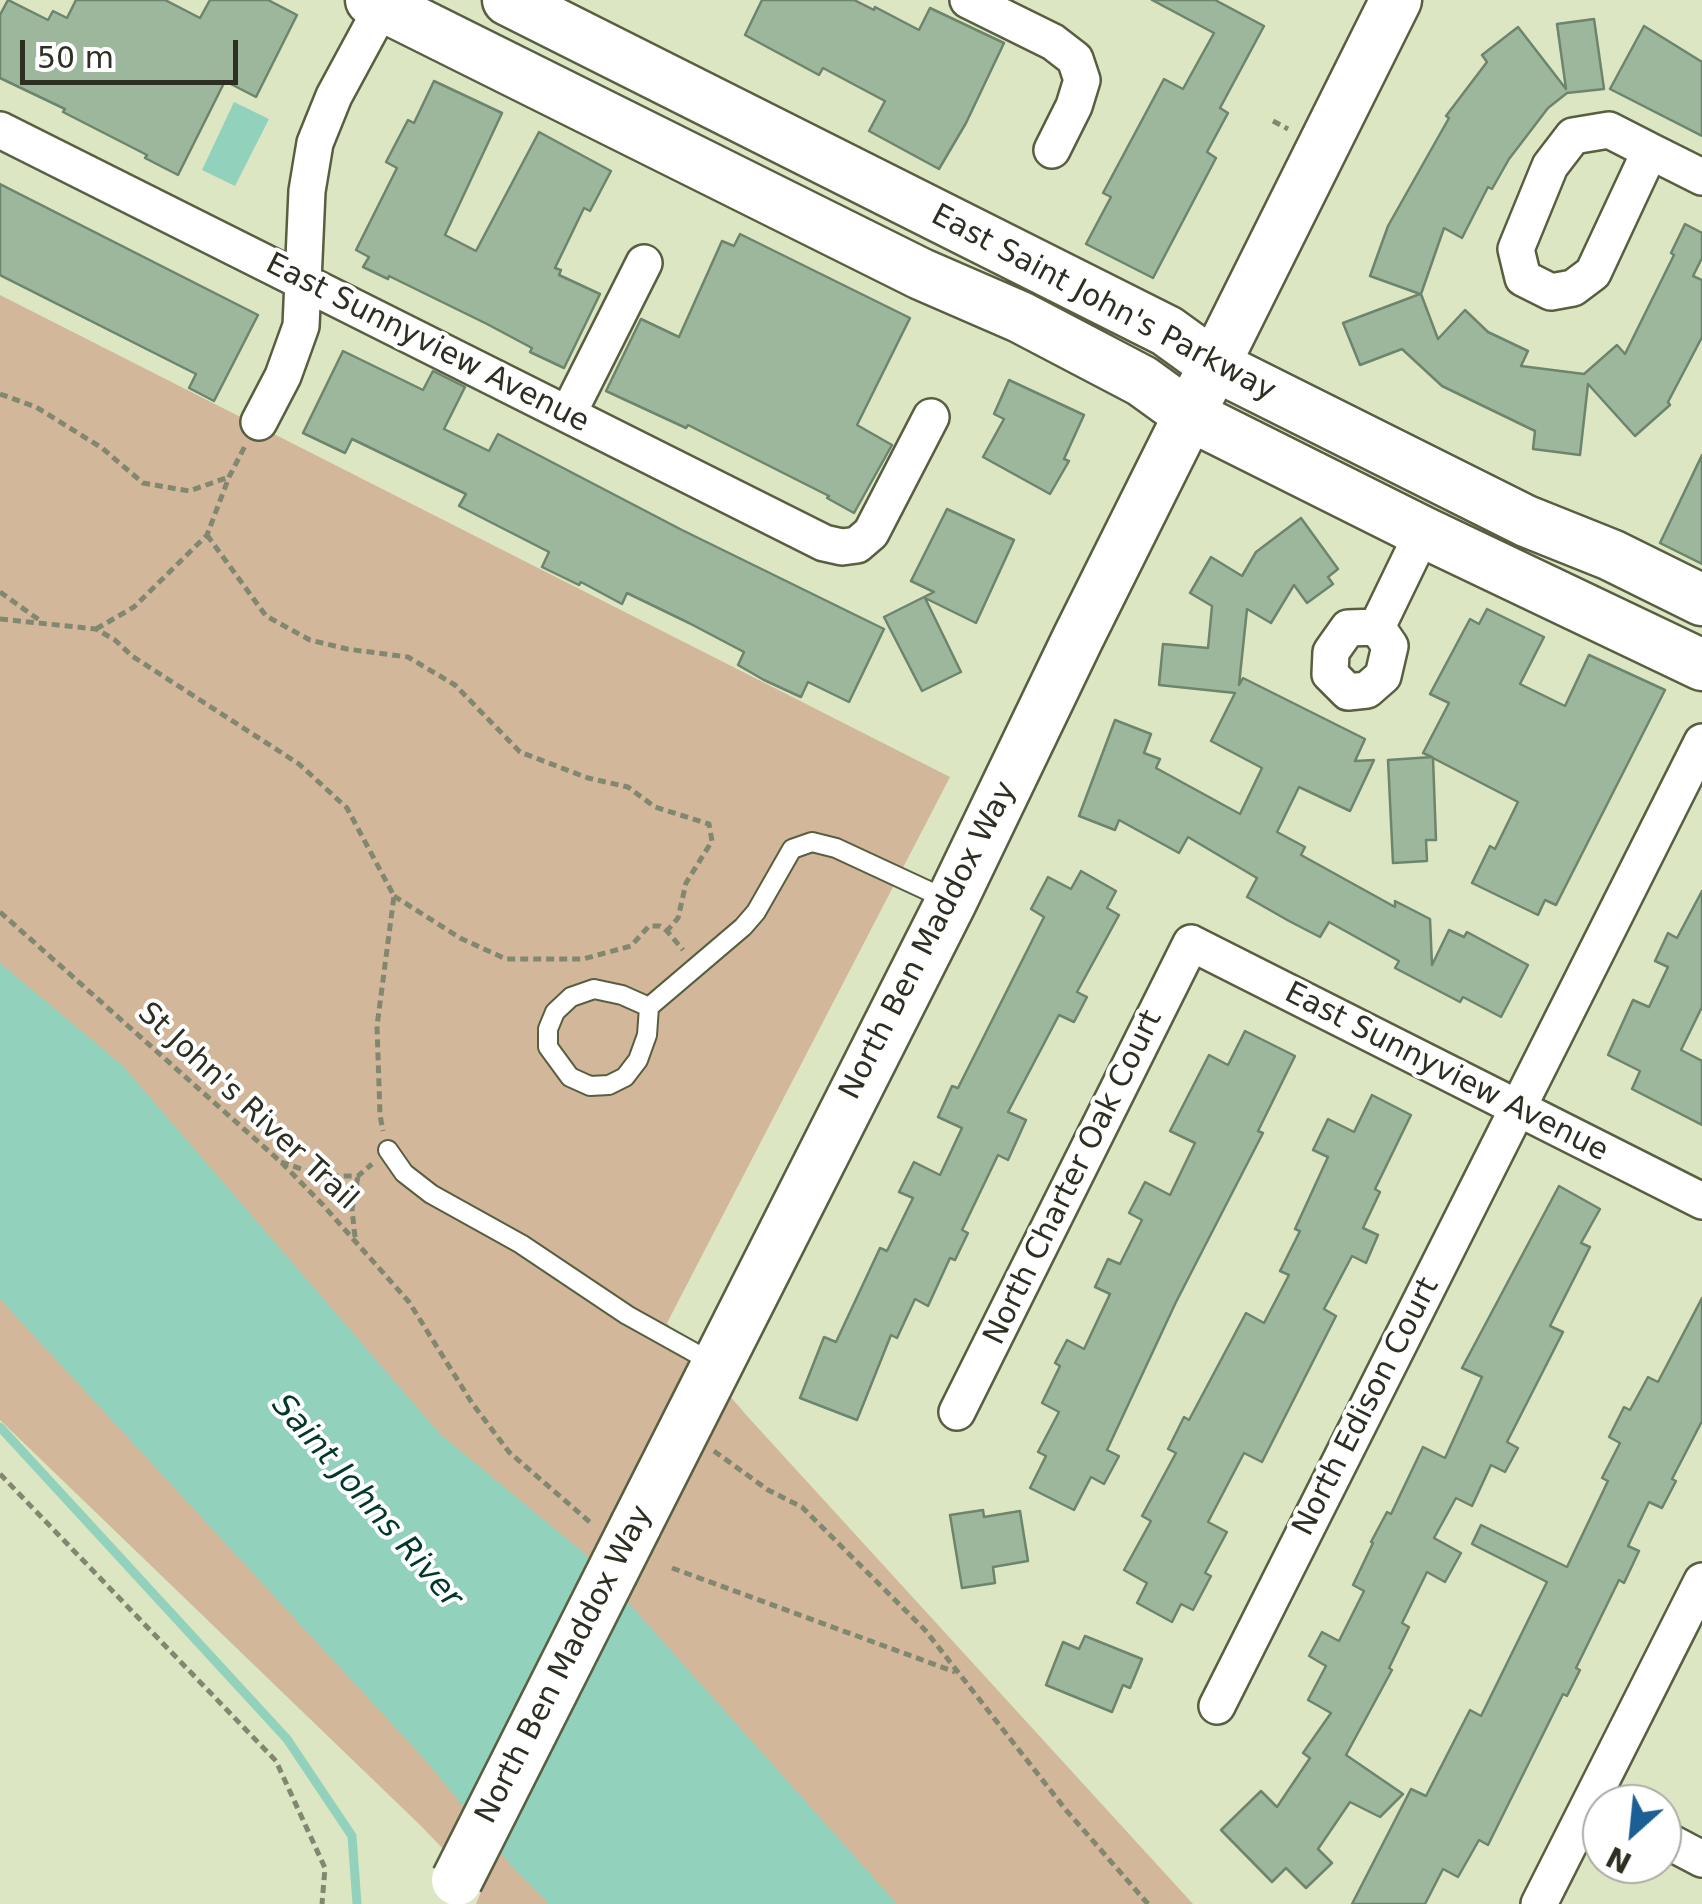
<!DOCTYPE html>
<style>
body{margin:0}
#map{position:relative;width:1702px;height:1904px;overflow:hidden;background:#dde6c3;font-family:"DejaVu Sans",sans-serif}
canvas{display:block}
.north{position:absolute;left:1582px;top:1784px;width:100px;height:100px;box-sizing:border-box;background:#fff;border:2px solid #abaca7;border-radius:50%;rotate:207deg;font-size:28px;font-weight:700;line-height:40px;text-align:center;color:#2c2f22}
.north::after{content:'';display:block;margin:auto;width:35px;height:45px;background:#1c5f94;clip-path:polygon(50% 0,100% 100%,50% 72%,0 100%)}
.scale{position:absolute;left:20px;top:40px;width:218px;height:45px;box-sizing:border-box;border:5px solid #2c2f22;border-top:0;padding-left:12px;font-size:30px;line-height:35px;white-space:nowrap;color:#2c2f22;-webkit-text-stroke:8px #fff;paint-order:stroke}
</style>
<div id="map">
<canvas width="1702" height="1904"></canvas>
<div class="north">N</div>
<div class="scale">50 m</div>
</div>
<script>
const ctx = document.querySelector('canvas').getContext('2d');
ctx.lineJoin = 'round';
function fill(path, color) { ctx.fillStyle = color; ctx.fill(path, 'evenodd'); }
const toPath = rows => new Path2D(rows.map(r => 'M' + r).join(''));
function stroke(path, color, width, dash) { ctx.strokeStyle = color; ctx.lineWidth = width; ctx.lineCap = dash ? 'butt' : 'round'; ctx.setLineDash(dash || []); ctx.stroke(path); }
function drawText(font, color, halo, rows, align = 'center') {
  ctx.font = font + ' "DejaVu Sans",sans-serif'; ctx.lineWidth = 8; ctx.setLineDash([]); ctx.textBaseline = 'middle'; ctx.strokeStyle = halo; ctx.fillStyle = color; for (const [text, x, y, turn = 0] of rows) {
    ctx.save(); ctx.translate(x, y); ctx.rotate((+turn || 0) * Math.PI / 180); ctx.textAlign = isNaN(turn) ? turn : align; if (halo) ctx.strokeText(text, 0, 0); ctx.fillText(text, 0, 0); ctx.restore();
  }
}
fill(toPath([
 [0,295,950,777,667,1323,748,1417,1193,1904,476,1904,482,1889,420,1825,0,1420]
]), '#d2b79b');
fill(toPath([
 [234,102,269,119,235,186,202,170],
 [0,963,122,1065,440,1434,584,1553,897,1904,549,1904,514,1869,427,1762,0,1299]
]), '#92d1bb');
stroke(toPath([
 [0,1427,287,1739,352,1836,357,1904]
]), '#92d1bb', 9);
const building = toPath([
 [8,0,48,20,53,11,67,18,76,0,165,0,200,18,210,0,268,0,297,15,256,97,225,81,178,175,145,158,147,155,63,112,65,109,0,78,0,15,8,0],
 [762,0,854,0,874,10,875,7,919,30,930,8,1004,43,966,123,939,169,869,131,885,101,823,68,819,75,745,35,762,0],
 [1152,0,1215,0,1264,26,1220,108,1228,113,1207,152,1216,158,1153,278,1086,244,1111,197,1103,193,1164,79,1183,89,1214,33,1152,0],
 [1594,19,1604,89,1567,93,1548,108,1509,159,1492,189,1488,187,1462,238,1444,228,1421,294,1438,339,1465,310,1488,332,1528,351,1521,366,1584,374,1617,345,1625,354,1674,255,1671,253,1685,224,1702,233,1702,258,1693,276,1702,280,1702,337,1668,402,1670,405,1635,436,1588,384,1580,455,1533,449,1535,431,1442,386,1402,349,1360,365,1343,323,1420,294,1370,276,1388,226,1449,118,1446,116,1487,62,1482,55,1518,27,1566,89,1557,24,1594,19],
 [1644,26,1702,62,1702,136,1610,89,1644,26],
 [434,81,502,113,445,235,476,251,539,132,611,171,590,211,584,208,555,268,561,270,559,275,600,294,564,368,530,352,532,348,487,324,389,276,388,279,363,267,369,257,356,250,397,168,386,162,408,120,414,123,434,81],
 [0,184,258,315,214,401,189,388,196,374,0,275,0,184],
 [740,234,910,318,857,425,892,445,854,513,827,498,829,496,688,425,686,428,606,391,641,319,679,337,722,241,734,246,740,234],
 [343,351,423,390,433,371,465,387,444,429,489,451,498,434,682,530,884,629,849,702,808,682,801,697,764,680,738,665,744,652,689,623,627,593,622,604,581,582,579,585,542,567,549,552,459,506,466,494,352,439,345,453,303,433,343,351],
 [1009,380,1084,415,1064,459,1069,461,1050,494,983,457,1004,419,994,414,1009,380],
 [1702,455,1702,564,1660,543,1702,455],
 [947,509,1014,540,976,623,925,598,961,672,922,691,884,617,934,592,911,581,947,509],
 [1301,518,1338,569,1328,577,1333,584,1307,603,1294,585,1271,623,1247,609,1239,685,1243,678,1365,739,1355,761,1374,760,1350,811,1299,787,1277,832,1305,847,1301,855,1395,907,1395,901,1430,919,1432,965,1449,930,1464,937,1467,932,1528,965,1501,1017,1463,997,1460,1002,1395,968,1399,961,1329,922,1320,937,1289,921,1247,897,1257,878,1188,837,1179,853,1119,820,1115,830,1079,816,1115,720,1151,734,1144,753,1160,759,1156,768,1240,814,1262,768,1211,741,1235,693,1159,685,1163,644,1208,648,1212,606,1190,593,1211,557,1242,576,1256,552,1301,518],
 [1487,609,1544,637,1520,684,1565,706,1589,655,1665,690,1556,905,1545,900,1538,915,1472,883,1490,846,1495,849,1518,802,1433,758,1436,840,1426,840,1427,861,1393,863,1388,760,1432,757,1423,753,1449,703,1430,694,1470,619,1479,624,1487,609],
 [1081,871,1116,891,1107,908,1119,915,1077,992,1087,997,1074,1022,1059,1015,1008,1112,1026,1120,1008,1160,998,1155,962,1230,968,1233,955,1260,950,1258,928,1306,915,1299,897,1338,891,1335,857,1420,800,1398,824,1337,836,1342,880,1248,887,1251,913,1198,899,1192,914,1162,940,1175,962,1128,938,1117,952,1086,958,1088,1044,917,1031,909,1048,877,1071,889,1081,871],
 [1702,891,1702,1007,1681,1050,1702,1061,1702,1125,1632,1089,1640,1071,1608,1055,1633,1000,1649,1007,1668,967,1655,961,1668,933,1677,938,1702,891],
 [1245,1031,1295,1056,1258,1131,1263,1133,1176,1302,1107,1450,1119,1456,1104,1484,1091,1477,1074,1510,1030,1488,1046,1456,1038,1452,1059,1412,1042,1403,1060,1366,1055,1363,1067,1340,1084,1349,1110,1294,1095,1287,1108,1259,1120,1264,1142,1220,1129,1213,1145,1182,1170,1195,1195,1143,1170,1131,1209,1055,1228,1065,1245,1031],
 [1372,1095,1411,1115,1375,1189,1380,1192,1363,1228,1378,1235,1366,1263,1352,1256,1324,1309,1336,1316,1262,1462,1244,1453,1208,1522,1227,1532,1205,1573,1211,1576,1193,1610,1181,1604,1172,1622,1137,1603,1147,1583,1124,1570,1151,1521,1142,1516,1176,1453,1168,1449,1184,1417,1189,1420,1246,1313,1264,1323,1289,1275,1280,1271,1300,1231,1295,1229,1328,1157,1313,1150,1328,1119,1354,1132,1372,1095],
 [1559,1186,1600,1209,1581,1243,1590,1247,1550,1326,1563,1332,1507,1442,1518,1448,1505,1472,1491,1465,1472,1506,1456,1498,1434,1538,1461,1553,1445,1582,1427,1572,1402,1623,1409,1627,1389,1668,1392,1670,1346,1755,1403,1794,1380,1817,1350,1802,1318,1849,1332,1863,1306,1888,1286,1868,1272,1882,1221,1830,1261,1791,1277,1807,1310,1758,1303,1753,1331,1713,1308,1700,1326,1666,1309,1656,1322,1632,1339,1641,1364,1591,1353,1585,1373,1543,1371,1542,1387,1512,1391,1514,1423,1447,1445,1458,1482,1377,1462,1368,1559,1186],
 [1702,1298,1702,1421,1672,1479,1676,1481,1662,1508,1649,1502,1628,1546,1639,1551,1624,1583,1619,1580,1576,1668,1580,1670,1567,1696,1563,1694,1488,1845,1479,1840,1458,1877,1443,1869,1425,1904,1352,1904,1411,1789,1426,1796,1470,1710,1481,1716,1547,1582,1472,1544,1481,1525,1567,1567,1608,1481,1602,1478,1620,1443,1609,1437,1624,1407,1630,1410,1648,1377,1658,1382,1702,1298],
 [983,1510,984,1517,1020,1511,1028,1561,993,1567,995,1583,962,1588,950,1515,983,1510],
 [1085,1636,1142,1659,1130,1688,1123,1685,1112,1712,1046,1685,1063,1642,1079,1649,1085,1636]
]);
fill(building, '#9db79d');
stroke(building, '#6c856c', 2.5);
const lane = toPath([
 [649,1007,647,1035,638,1060,625,1077,609,1085,590,1086,570,1077,548,1047,548,1029,555,1012,571,997,594,989,622,995,649,1007,743,927,756,912,792,849,812,842,836,848,948,900],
 [388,1150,404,1173,431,1194,521,1244,627,1315,715,1364]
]);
const street = toPath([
 [968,0,1053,42,1075,59,1082,80,1074,106,1052,150],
 [0,130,824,543,842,547,857,545,871,533,931,417],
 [1650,151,1593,273,1573,288,1551,292,1523,278,1516,249,1550,166,1573,136,1609,130,1650,151,1702,177],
 [568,414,644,263],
 [259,422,283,376,301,326,307,191,315,143,334,96,386,0],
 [1377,627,1390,646,1383,676,1367,690,1348,692,1330,674,1331,652,1348,628,1377,627,1423,532],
 [957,1412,1191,943,1702,1201],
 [1217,1706,1702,742],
 [1662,1838,1702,1859],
 [1539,1904,1702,1581]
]);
const secondary = toPath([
 [371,0,921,274,1020,317,1142,381,1189,415,1423,532,1702,665],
 [508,0,1167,331,1214,365,1526,521,1611,555,1702,600],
 [636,1525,951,902,1078,638,1396,0]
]);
stroke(lane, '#585f41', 22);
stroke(street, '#585f41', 40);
stroke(secondary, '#585f41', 55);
stroke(toPath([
 [1273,121,1288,129],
 [0,394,36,407,102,448,143,483,189,491,229,477],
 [207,535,266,616,310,640,347,649,408,657,455,685,520,752,588,778,628,787,655,807,709,824,712,841,686,883,678,918,667,931],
 [0,592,42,622],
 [0,619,96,629,115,640,132,656,299,764,347,808,394,896,377,1026,380,1115,383,1131],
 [96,629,134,607,207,535,229,477,245,446],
 [394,896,460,938,506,959,583,959,631,946,649,926,660,926,667,931,683,950],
 [0,912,281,1162,323,1205,409,1302,472,1403,509,1452,592,1524],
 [281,1162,322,1176,358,1176,372,1164],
 [355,1237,352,1209,358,1176],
 [714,1451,768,1490,802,1507,925,1630,1066,1810,1148,1904],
 [0,1474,276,1761,325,1868,322,1904],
 [672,1568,955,1672]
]), '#828870', 5, [8, 5]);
stroke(lane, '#fff', 18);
stroke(street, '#fff', 35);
stroke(secondary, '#fff', 50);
const secondaryBridge = toPath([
 [457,1880,636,1525]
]);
stroke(secondaryBridge, '#585f41', 55, []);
stroke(secondaryBridge, '#fff', 50);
drawText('30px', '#2c2f22', '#fff', [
 ["East Saint John's Parkway",1103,304,28],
 ["East Sunnyview Avenue",427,344,27],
 ["North Ben Maddox Way",929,941,-63],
 ["East Sunnyview Avenue",1446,1073,27],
 ["St John's River Trail",247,1107,43],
 ["North Charter Oak Court",1074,1178,-64],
 ["North Edison Court",1367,1407,-63],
 ["North Ben Maddox Way",565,1665,-63]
]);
drawText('italic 32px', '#00392b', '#fff', [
 ["Saint Johns River",366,1502,49]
]);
</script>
